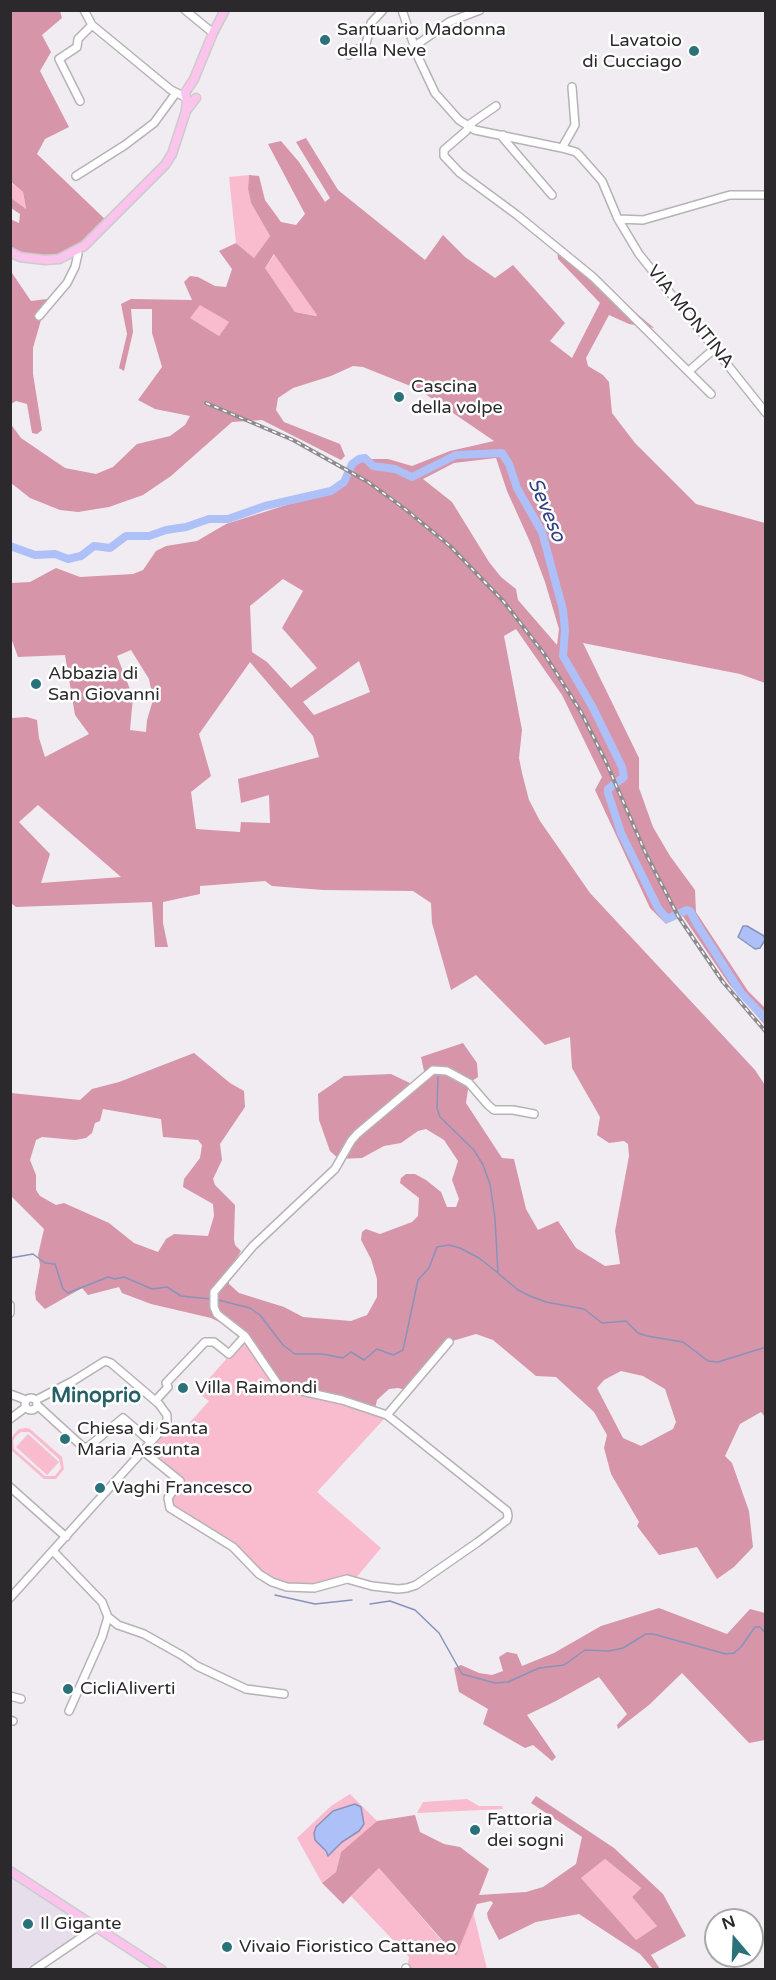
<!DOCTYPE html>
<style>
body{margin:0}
#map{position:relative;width:776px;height:1980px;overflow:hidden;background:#f0ecf2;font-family:"Varela Round",sans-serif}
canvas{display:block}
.frame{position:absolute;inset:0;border:12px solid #2b292b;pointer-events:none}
.north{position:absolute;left:704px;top:1908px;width:60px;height:60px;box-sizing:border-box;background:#fff;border:2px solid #aaa9aa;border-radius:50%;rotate:341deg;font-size:16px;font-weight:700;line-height:24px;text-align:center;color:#2b292b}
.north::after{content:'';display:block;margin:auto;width:21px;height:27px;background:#29727a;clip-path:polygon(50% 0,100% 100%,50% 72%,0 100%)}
</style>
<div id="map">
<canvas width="776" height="1980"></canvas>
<div class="frame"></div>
<div class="north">N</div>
</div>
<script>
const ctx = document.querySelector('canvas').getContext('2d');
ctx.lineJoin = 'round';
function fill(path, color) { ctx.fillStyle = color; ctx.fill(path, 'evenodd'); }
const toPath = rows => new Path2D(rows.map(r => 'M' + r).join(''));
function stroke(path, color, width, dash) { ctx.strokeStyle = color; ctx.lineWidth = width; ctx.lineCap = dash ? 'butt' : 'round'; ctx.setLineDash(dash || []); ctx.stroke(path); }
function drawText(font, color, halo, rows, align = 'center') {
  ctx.font = font + ' "Varela Round",sans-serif'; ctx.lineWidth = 5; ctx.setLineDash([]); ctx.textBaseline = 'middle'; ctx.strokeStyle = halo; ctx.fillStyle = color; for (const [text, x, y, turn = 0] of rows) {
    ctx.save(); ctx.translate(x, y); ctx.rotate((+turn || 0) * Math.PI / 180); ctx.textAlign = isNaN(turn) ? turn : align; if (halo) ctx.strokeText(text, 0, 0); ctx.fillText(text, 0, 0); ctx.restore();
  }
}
fill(toPath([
 [10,1874,87,1927,86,1929,28,1969,11,1969]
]), '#e6deea');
fill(toPath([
 [249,175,248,189,251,203,270,236,254,258,236,243,229,177],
 [10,182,23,192,26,210,11,198],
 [275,254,318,316,295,312,265,268],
 [200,304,229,322,219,336,189,318],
 [245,1338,310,1393,373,1413,384,1419,317,1492,381,1548,356,1578,340,1577,321,1584,292,1586,277,1582,261,1571,227,1539,173,1507,170,1499,182,1480,147,1452,168,1428,175,1429,180,1427,184,1429,209,1401,197,1392],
 [26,1428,30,1429,62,1457,64,1469,56,1479,44,1479,11,1450,11,1439,14,1434,19,1429],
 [29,1432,59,1459,61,1468,55,1476,45,1476,14,1449,13,1441,16,1436,21,1432],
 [28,1434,59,1462,47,1475,16,1447],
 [350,1794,377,1821,341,1852,336,1872,322,1883,297,1838,331,1806],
 [467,1799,479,1806,502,1806,503,1809,417,1813,423,1802],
 [605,1859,641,1888,632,1897,657,1926,636,1940,581,1878],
 [379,1868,455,1956,473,1911,487,1969,407,1969,409,1957,351,1896]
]), '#f9bcce');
fill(toPath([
 [11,11,60,11,62,18,42,35,51,52,40,71,69,127,45,139,37,154,109,223,84,246,59,259,11,252,10,219,19,223,20,214,11,208,11,198,26,209,23,192,11,182],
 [306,138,338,190,425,260,443,235,465,257,495,278,513,265,565,323,550,341,572,358,600,303,558,259,557,248,593,277,654,328,629,324,609,315,586,358,588,366,603,375,609,382,612,413,635,443,696,504,765,523,765,683,740,674,583,643,639,758,639,788,653,827,670,856,695,890,696,912,748,991,765,1008,765,1025,729,984,682,915,666,924,650,908,595,790,602,777,562,695,516,629,504,636,522,730,519,758,522,773,529,800,540,821,590,893,755,1070,765,1085,765,1417,761,1412,740,1424,725,1456,732,1463,749,1511,753,1547,734,1567,717,1579,697,1547,659,1555,637,1526,639,1522,611,1474,604,1448,607,1435,594,1412,556,1377,536,1376,493,1340,476,1334,449,1342,406,1390,398,1388,389,1389,377,1400,375,1409,279,1386,242,1333,211,1318,151,1304,122,1293,119,1287,88,1295,82,1288,45,1309,36,1300,35,1293,40,1265,38,1255,44,1229,11,1196,11,1093,80,1100,92,1089,119,1082,194,1053,230,1083,244,1091,245,1107,220,1144,222,1160,213,1179,215,1185,235,1205,234,1239,235,1245,241,1251,229,1270,229,1284,239,1293,284,1307,303,1317,351,1321,367,1315,377,1297,377,1279,371,1259,361,1240,362,1232,366,1229,380,1234,412,1222,418,1216,419,1198,400,1183,401,1178,406,1174,415,1174,426,1180,441,1192,447,1207,456,1207,459,1199,452,1180,458,1161,444,1140,426,1129,418,1131,401,1143,384,1146,362,1158,339,1159,330,1151,319,1120,318,1094,344,1076,391,1074,414,1085,425,1076,421,1057,463,1043,477,1063,478,1077,469,1083,466,1103,502,1158,514,1159,526,1209,538,1230,558,1221,576,1248,605,1266,620,1264,615,1231,629,1156,628,1144,624,1141,609,1143,597,1135,600,1117,572,1068,570,1037,545,1045,476,975,451,990,432,923,431,903,413,891,323,890,272,886,265,881,200,886,200,894,163,902,163,923,168,947,155,947,152,902,16,907,11,903,11,718,27,717,37,720,39,738,45,757,89,734,75,715,65,655,18,657,11,638,11,583,30,582,56,568,80,577,133,574,143,570,156,551,166,546,197,541,226,524,331,491,344,482,352,464,359,459,388,459,412,466,450,451,494,441,418,389,363,367,353,366,331,376,293,388,278,398,276,410,284,422,340,444,345,456,341,460,262,420,232,422,171,476,143,495,109,507,78,512,60,510,30,498,11,483,10,423,21,438,65,468,96,474,113,467,137,444,170,436,185,425,190,416,155,409,138,400,162,367,152,333,152,309,131,309,133,332,124,371,119,368,127,334,121,304,131,299,192,300,184,282,190,276,198,277,215,286,226,287,232,269,219,251,236,243,254,258,270,236,251,203,248,189,249,175,259,176,265,200,281,222,296,225,305,214,268,144,281,141,299,162,325,202,330,198,296,142],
 [274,254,317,315,316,316,295,312,265,268],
 [200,305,229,322,219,336,190,318],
 [496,458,507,491,530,542,545,582,559,629,557,645,518,600,516,589,501,577,489,562,452,502,423,479,454,463],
 [283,579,303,591,282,628,317,668,291,688,267,662,252,652,250,606],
 [131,650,149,679,153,700,147,720,146,732,130,730,133,697,117,656],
 [359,661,370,692,314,715,303,702],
 [250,662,313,736,319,757,238,779,241,803,269,795,270,823,241,822,240,832,196,829,191,792,211,776,199,734],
 [38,805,121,877,41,883,50,854,19,822],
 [103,1109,161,1119,163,1137,198,1140,202,1145,200,1158,184,1179,183,1187,213,1204,214,1216,208,1236,174,1234,166,1239,158,1252,134,1243,109,1223,64,1203,56,1205,40,1196,36,1190,36,1175,30,1160,36,1140,42,1137,75,1140,86,1138,92,1133,95,1123,100,1121],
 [621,1371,643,1376,665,1389,676,1422,673,1429,641,1446,623,1438,597,1388,604,1380],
 [10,270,31,301,47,299,33,348,33,374,42,430,37,434,32,433,27,404,16,401,11,404],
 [659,1608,727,1634,750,1609,765,1613,765,1740,749,1743,682,1673,649,1705,618,1729,617,1725,627,1714,599,1677,556,1701,527,1715,556,1757,552,1761,533,1745,525,1748,483,1724,488,1709,459,1692,454,1668,461,1665,479,1673,492,1675,503,1671,499,1657,507,1652,517,1654,522,1666,554,1653,601,1626],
 [536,1796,614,1848,663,1894,686,1936,651,1955,660,1969,653,1969,640,1954,579,1914,536,1922,499,1940,488,1919,487,1913,493,1903,491,1901,477,1904,456,1956,379,1868,343,1904,322,1883,336,1872,341,1852,377,1821,415,1815,420,1832,444,1844,460,1847,489,1869,479,1895,526,1892,543,1887,576,1864,582,1837,531,1803],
 [605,1859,641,1888,632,1897,657,1926,636,1940,581,1878]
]), '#d795a9');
const water = toPath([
 [743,926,747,926,764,936,765,940,760,948,755,949,738,937,743,926],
 [355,1804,361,1807,364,1824,359,1831,342,1842,328,1856,326,1851,315,1840,314,1833,316,1827,333,1811,355,1804]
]);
fill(water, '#aec0f8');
stroke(water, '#8793ba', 1.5);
stroke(toPath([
 [10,1258,33,1254,45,1263,55,1264,63,1289,68,1293,108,1277,115,1279,124,1277,152,1289,167,1287,181,1296,211,1299],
 [499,1274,518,1290,530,1296,546,1302,584,1309,602,1323,626,1321,638,1333,647,1336,683,1342,708,1361,718,1362,766,1347],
 [218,1300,250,1308,260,1315,283,1345,295,1354,322,1354,343,1358,351,1352,364,1360,377,1349,393,1355,403,1350,418,1280,429,1268,437,1247,449,1245,460,1248,479,1258,498,1273,495,1218,490,1184,483,1165,474,1150,440,1117,437,1108,438,1077],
 [275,1595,315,1604,352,1600],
 [370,1604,390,1601,415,1610,439,1633,462,1674,495,1683,508,1682,539,1668,564,1665,585,1650,609,1651,623,1648,646,1634,653,1634,726,1654,734,1653,741,1647,755,1627,760,1627,766,1634]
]), '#8793ba', 1.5);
stroke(toPath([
 [10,546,35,555,55,554,68,559,81,556,94,546,110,548,126,536,149,536,166,530,186,527,209,519,228,519,265,506,331,491,344,482,352,464,359,459,365,458,373,466,395,469,412,477,456,455,502,453,509,464,517,488,542,532,563,610,565,630,563,656,593,708,622,767,624,777,608,789,608,793,621,833,658,908,667,919,687,910,690,911,697,924,741,993,766,1019]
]), '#aec0f8', 8);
const minor = toPath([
 [84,10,92,25,171,90,185,97],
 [185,10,213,33],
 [402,10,418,57,435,93,459,120,475,130,562,148,576,152,580,156,602,181,618,219,639,254,766,413],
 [415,46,449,22,480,10],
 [349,55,366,44,371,23,383,10],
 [80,101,59,59,77,47,78,39,92,25],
 [496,106,470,124,466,131,444,150,444,156,460,173,517,215,593,277,711,394],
 [503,135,503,138,552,195],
 [562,148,575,125,572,87],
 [76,176,125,145,154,123,176,93],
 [618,219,643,220,730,195,766,195],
 [39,316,67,283,75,267,78,254,76,251],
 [689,371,714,349],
 [10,1305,10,1313],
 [245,1336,217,1314,214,1307,214,1292,253,1246,335,1169,351,1141,357,1134,433,1070,447,1071,469,1083,488,1105,494,1110,513,1110,534,1114],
 [10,1394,26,1400],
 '25 1404a6 6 0 1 1 12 0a6 6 0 1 1-12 0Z',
 [37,1405,83,1447,88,1447,123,1418,151,1442],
 [387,1415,449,1342],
 [10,1419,26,1407],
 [143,1451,180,1481,168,1498,170,1508,233,1547,259,1574,272,1582,287,1587,314,1588,347,1579,372,1586,398,1589,407,1588,416,1585,478,1542,507,1520,508,1516,507,1511,387,1415,342,1400,279,1386,245,1336,229,1354,214,1342,205,1342,166,1383,168,1387,156,1400],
 [10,1487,66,1537],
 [53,1551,102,1602,108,1617,102,1637,69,1711],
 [10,1598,167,1424,167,1415,159,1404,111,1363,105,1361,73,1381,36,1400],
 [108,1617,118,1625,144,1634,183,1656,197,1666,246,1689,284,1694],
 [10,1696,21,1699],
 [10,1720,13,1721],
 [406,1968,407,1970],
 [34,1970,97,1927]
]);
const major = toPath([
 [186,110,187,100,185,93,194,79,213,33,225,10],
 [10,252,20,257,45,260,59,259,84,246,165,165,172,154,186,111,196,98],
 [10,1871,162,1970]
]);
stroke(minor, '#b6b2b7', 10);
stroke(major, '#ccc', 11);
stroke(minor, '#fff', 7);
stroke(major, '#fbc4ec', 8);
const rail = toPath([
 [206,403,293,440,368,482,405,509,450,546,504,602,545,655,581,712,606,762,646,854,678,916,723,982,766,1032]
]);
stroke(rail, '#8e8b8f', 4);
stroke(rail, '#fff', 1.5, [4.5]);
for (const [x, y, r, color] of [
 [325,40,6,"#29727a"],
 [694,51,6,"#29727a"],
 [399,397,6,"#29727a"],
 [36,684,6,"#29727a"],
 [183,1388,6,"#29727a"],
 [65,1439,6,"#29727a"],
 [100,1488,6,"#29727a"],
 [68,1689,6,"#29727a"],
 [475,1830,6,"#29727a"],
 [28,1924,6,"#29727a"],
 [227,1947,6,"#29727a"]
]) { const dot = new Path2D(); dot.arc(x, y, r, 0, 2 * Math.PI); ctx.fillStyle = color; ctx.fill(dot); stroke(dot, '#fff', 2); }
drawText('18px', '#2b292b', '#fff', [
 ["Santuario Madonna",337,30],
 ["della Neve",337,51],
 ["Lavatoio",682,41,"right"],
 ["di Cucciago",682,62,"right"],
 ["Cascina",411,387],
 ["della volpe",411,408],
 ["Abbazia di",48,674],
 ["San Giovanni",48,695],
 ["Villa Raimondi",195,1388],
 ["Chiesa di Santa",77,1429],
 ["Maria Assunta",77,1450],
 ["Vaghi Francesco",112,1488],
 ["CicliAliverti",80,1689],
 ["Fattoria",487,1820],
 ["dei sogni",487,1841],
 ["Il Gigante",40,1924],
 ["Vivaio Fioristico Cattaneo",239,1947]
], 'left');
drawText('18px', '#2b292b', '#fff', [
 ["VIA MONTINA",690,317,51]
]);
drawText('italic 20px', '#314082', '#fff', [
 ["Seveso",546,510,67]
]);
drawText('bold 21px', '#276167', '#fff', [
 ["Minoprio",96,1396]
]);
</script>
